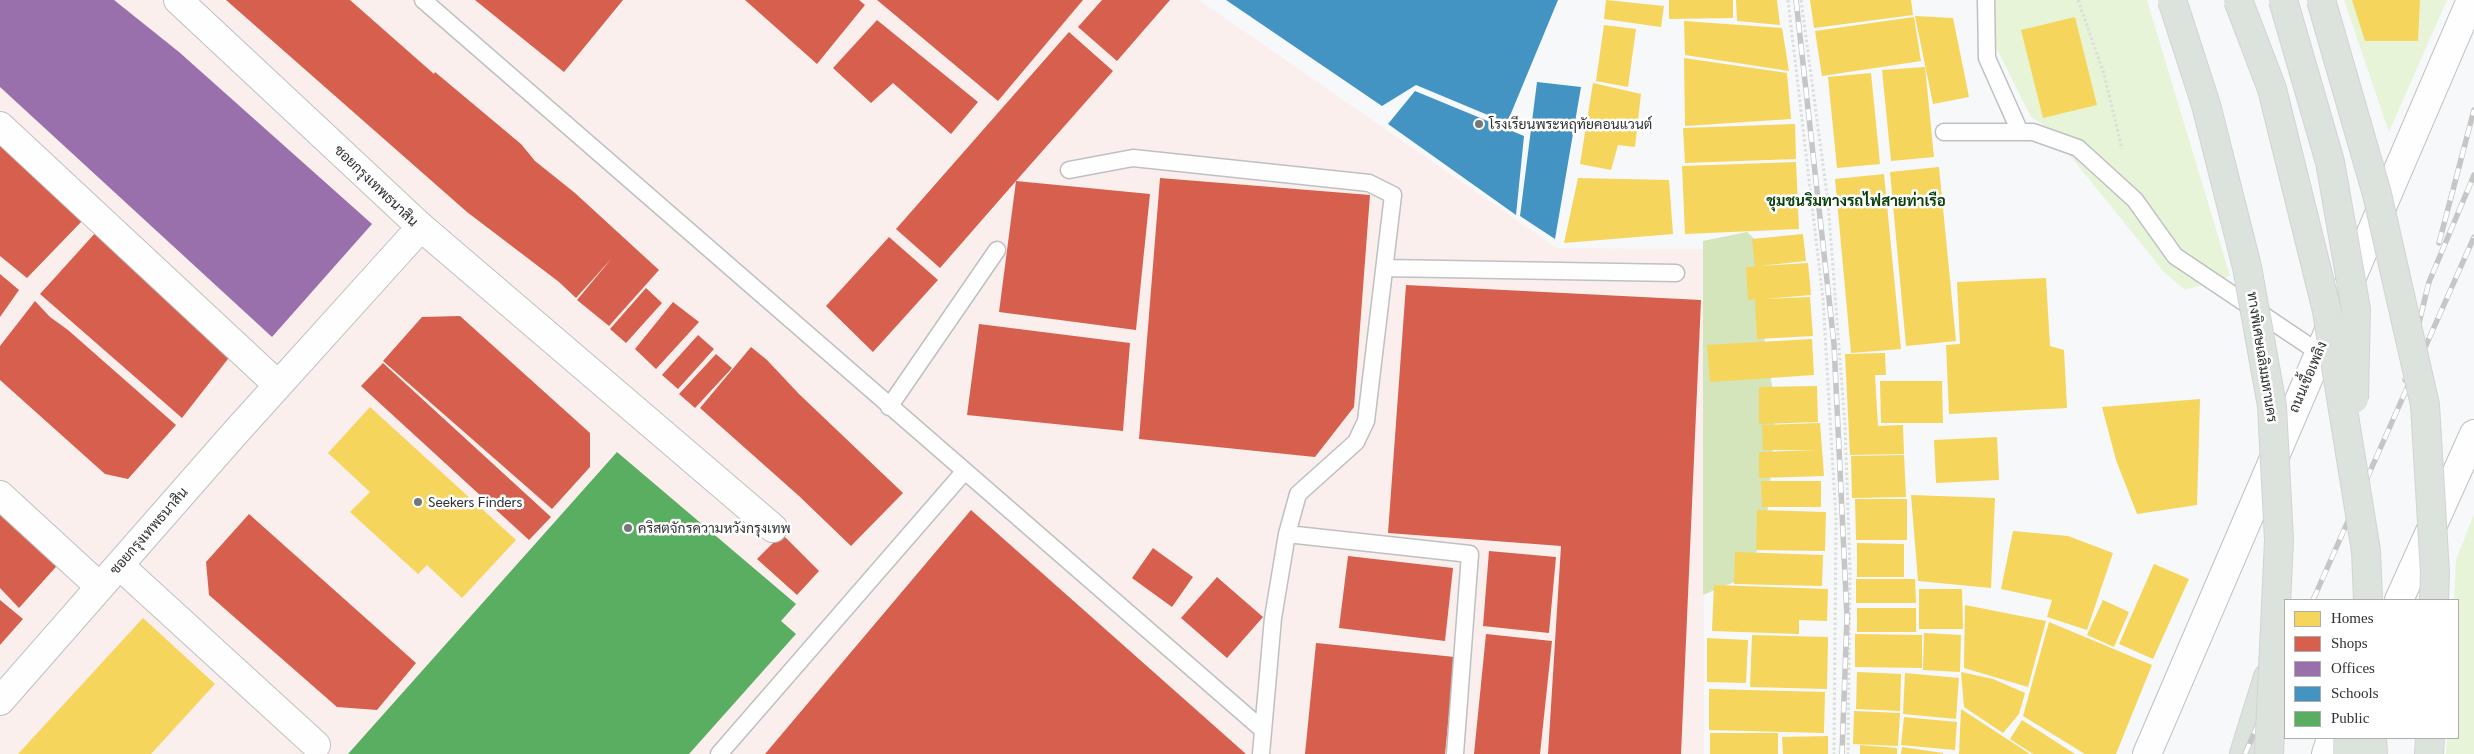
<!DOCTYPE html>
<meta charset="utf-8">
<style>
body{margin:0}
#map{position:relative;width:2474px;height:754px;overflow:hidden;background:#f6f8fa;font-family:Georgia,serif}
canvas{display:block}
.legend{position:absolute;left:2284px;top:599px;width:175px;height:140px;box-sizing:border-box;background:#fff;border:1px solid #acadad;margin:0;padding:6px 9px;list-style:none;font-size:15px;color:#2f3132}
.legend li{display:flex;align-items:center;gap:10px;height:25px}
.legend b{width:25px;border:1px solid #acadad}
</style>
<div id="map">
<canvas width="2474" height="754"></canvas>
<ul class="legend">
<li><b style="height:14px;background:#f6d55c"></b>Homes</li>
<li><b style="height:14px;background:#d6604d"></b>Shops</li>
<li><b style="height:14px;background:#9970ab"></b>Offices</li>
<li><b style="height:14px;background:#4393c3"></b>Schools</li>
<li><b style="height:14px;background:#5aae61"></b>Public</li>
</ul>
</div>
<script>
const ctx = document.querySelector('canvas').getContext('2d');
ctx.lineJoin = 'round';
function fill(path, color) { ctx.fillStyle = color; ctx.fill(path, 'evenodd'); }
const toPath = rows => new Path2D(rows.map(r => 'M' + r).join(''));
function stroke(path, color, width, dash) { ctx.strokeStyle = color; ctx.lineWidth = width; ctx.lineCap = dash ? 'butt' : 'round'; ctx.setLineDash(dash || []); ctx.stroke(path); }
function drawText(font, color, halo, rows, align = 'center') {
  ctx.font = font + ' Georgia,Sarabun,serif'; ctx.lineWidth = 5; ctx.setLineDash([]); ctx.textBaseline = 'middle'; ctx.strokeStyle = halo; ctx.fillStyle = color; for (const [text, x, y, turn = 0] of rows) {
    ctx.save(); ctx.translate(x, y); ctx.rotate((+turn || 0) * Math.PI / 180); ctx.textAlign = isNaN(turn) ? turn : align; if (halo) ctx.strokeText(text, 0, 0); ctx.fillText(text, 0, 0); ctx.restore();
  }
}
fill(toPath([
 [0,0,1199,0,1557,248,1703,249,1704,754,0,754]
]), '#faefed');
fill(toPath([
 [1994,0,2147,0,2230,276,2185,290,2164,272,2047,127,2031,117,1994,43],
 [2344,0,2447,0,2389,132],
 [2474,514,2474,754,2446,754,2447,738,2458,738,2458,600,2454,600,2456,560]
]), '#e8f4d8');
fill(toPath([
 [1747,232,1764,248,1762,324,1776,410,1766,532,1744,578,1703,595,1703,241]
]), '#d4e4bb');
fill(toPath([
 [1606,0,1664,6,1661,27,1604,19],
 [1669,0,1733,0,1733,18,1669,19],
 [1736,0,1777,0,1780,25,1737,21],
 [1810,0,1911,0,1913,15,1814,28],
 [2352,0,2420,0,2418,41,2365,41],
 [1915,16,1953,18,1969,97,1933,104],
 [1914,17,1921,61,1822,76,1815,31],
 [2075,17,2097,105,2043,118,2021,30],
 [1684,21,1782,28,1789,71,1685,55],
 [1604,25,1636,29,1628,87,1596,81],
 [1684,58,1787,73,1791,119,1685,126],
 [1925,67,1934,157,1891,161,1882,70],
 [1871,73,1880,164,1837,168,1828,77],
 [1593,83,1641,94,1635,147,1618,145,1611,170,1580,164],
 [1795,124,1796,159,1685,163,1683,128],
 [1796,162,1799,229,1685,234,1682,166],
 [1939,167,1956,341,1906,346,1890,172],
 [1884,174,1901,349,1851,353,1835,179],
 [1578,178,1669,180,1673,234,1564,243],
 [1803,234,1806,261,1759,266,1808,263,1811,295,1764,299,1810,297,1813,336,1757,339,1755,299,1748,300,1746,267,1755,267,1752,239],
 [2046,278,2050,346,2064,350,2067,408,1949,414,1946,345,1960,344,1957,282],
 [1812,339,1814,375,1710,382,1707,345],
 [1885,353,1886,375,1875,375,1878,426,1903,425,1904,454,1850,455,1845,354],
 [1880,381,1942,381,1943,423,1881,423],
 [1817,386,1818,422,1759,424,1759,387],
 [2200,399,2197,505,2137,514,2116,460,2102,407],
 [370,407,516,540,462,598,427,565,418,574,350,512,370,492,328,453],
 [1820,423,1824,476,1759,478,1759,452,1817,450,1763,450,1762,425],
 [1997,437,1999,480,1936,483,1934,440],
 [1904,455,1906,497,1852,498,1851,456],
 [1761,481,1821,481,1821,507,1762,507],
 [1911,495,1995,498,1991,588,1918,581],
 [1855,499,1907,499,1907,540,1856,540],
 [1757,510,1826,512,1825,551,1756,550],
 [2013,531,2068,536,2113,553,2087,630,2047,617,2052,600,2001,589],
 [1857,543,1904,544,1904,577,1857,577],
 [1735,552,1823,555,1822,586,1734,584],
 [2154,564,2189,579,2153,659,2119,644],
 [1856,579,1915,579,1916,603,1856,603],
 [1714,585,1828,589,1827,621,1799,620,1799,634,1712,631],
 [1919,589,1962,589,1963,629,1919,629],
 [2103,600,2129,612,2114,647,2087,635],
 [1965,605,2046,621,2028,687,1964,668],
 [1857,608,1916,608,1916,632,1857,632],
 [143,618,215,684,151,754,18,754],
 [2049,622,2152,665,2116,754,2085,754,2023,716],
 [1924,633,1961,635,1960,672,1923,670],
 [1855,634,1922,635,1922,668,1855,667],
 [1752,635,1828,637,1827,689,1750,687],
 [1707,638,1748,640,1746,683,1707,682],
 [1857,672,1901,674,1900,711,1856,709],
 [1961,672,1993,679,2025,693,2019,714,2003,733,1964,707],
 [1905,673,1959,678,1956,719,1903,714],
 [1709,689,1825,692,1824,733,1709,730],
 [1961,709,2030,754,1959,754],
 [1854,711,1900,713,1898,746,1853,744],
 [1904,717,1957,722,1955,750,1901,745],
 [2022,720,2075,754,2033,754,2010,739],
 [1710,733,1778,733,1778,754,1710,754],
 [1828,736,1828,754,1783,754,1782,737],
 [1860,745,1897,748,1897,754,1860,754],
 [1902,747,1943,753,1943,754,1901,754]
]), '#f6d55c');
fill(toPath([
 [226,0,350,0,434,74,435,72,521,144,535,161,575,193,659,270,609,326,577,300,612,258,576,298,559,282,467,212],
 [475,0,623,0,564,72],
 [745,0,859,0,865,5,817,64],
 [877,0,1083,0,998,101],
 [1102,0,1170,0,1117,61,1078,27],
 [877,20,978,102,951,134,893,83,871,103,833,68],
 [1069,32,1113,71,1016,181,1150,194,1136,330,999,312,1016,181,940,268,896,229],
 [0,143,83,220,27,278,0,256],
 [1160,178,1370,195,1354,407,1315,457,1139,439],
 [97,231,231,355,182,418,40,294],
 [889,237,938,280,873,352,826,306],
 [0,274,19,290,0,317],
 [1406,285,1701,300,1681,754,1548,754,1561,546,1388,533],
 [646,288,662,303,626,343,610,329],
 [35,301,50,317,68,330,176,425,128,479,105,474,0,380,0,346],
 [673,302,699,322,656,369,635,349],
 [460,316,590,433,590,467,552,509,383,361,422,317],
 [979,324,1130,343,1123,431,967,415],
 [698,335,714,349,678,389,662,375],
 [751,347,767,360,799,394,903,493,851,546,799,496,700,408],
 [716,354,732,368,695,408,679,394],
 [383,363,551,517,529,540,361,386],
 [0,501,63,559,19,608,0,588],
 [971,510,1246,754,765,754],
 [249,514,416,663,377,710,337,707,209,595,206,562],
 [782,534,819,571,797,595,757,559],
 [1153,548,1193,577,1172,607,1132,578],
 [1489,551,1556,557,1549,633,1483,626],
 [1348,556,1453,568,1445,641,1339,628],
 [1217,577,1263,617,1227,658,1181,618],
 [0,600,23,619,0,645],
 [1486,634,1552,641,1540,754,1474,754],
 [1316,643,1455,657,1445,754,1305,754]
]), '#d6604d');
fill(toPath([
 [0,0,114,0,179,52,372,224,272,337,0,87]
]), '#9970ab');
fill(toPath([
 [1226,0,1558,0,1507,123,1416,85,1382,106],
 [1537,82,1581,87,1555,239,1520,216],
 [1415,91,1524,136,1516,215,1388,124]
]), '#4393c3');
fill(toPath([
 [617,452,796,604,781,621,796,634,689,754,348,754]
]), '#5aae61');
const service = toPath([
 [423,0,1263,730],
 [1986,0,1987,58,2020,132],
 [1944,132,2033,132,2078,148,2135,200,2175,256,2318,352],
 [1069,170,1133,158,1369,183,1393,195,1366,421,1356,442,1298,494,1287,534,1273,618,1261,754],
 [1385,268,1676,273],
 [889,407,997,250],
 [1287,534,1470,554,1455,754],
 [719,754,964,472]
]);
const minor = toPath([
 [0,126,278,385],
 [421,227,773,528],
 [0,495,100,587],
 [119,565,316,745],
 [0,701,235,433,421,227,178,0],
 [2147,754,2471,0]
]);
const tertiary = toPath([
 [2399,600,2474,434],
 [2326,754,2331,738]
]);
const motorway = toPath([
 [2372,738,2373,754],
 [2244,754,2268,677],
 [2347,754,2347,738],
 [2429,754,2430,738]
]);
stroke(service, '#bec0c1', 19);
stroke(minor, '#bec0c1', 30);
stroke(tertiary, '#bec0c1', 30);
stroke(motorway, '#d2d3d4', 30);
stroke(toPath([
 [1788,0,1823,299,1836,520,1834,754],
 [1801,0,1828,202,1845,426,1850,569,1848,754],
 [2078,0,2104,74,2122,149]
]), '#dcdddd', 3, [2.5, 2.5]);
stroke(service, '#fefefe', 16);
stroke(minor, '#fefefe', 28);
stroke(tertiary, '#fefefe', 28);
stroke(motorway, '#dce3dd', 28);
const rail = toPath([
 [1796,0,1834,344,1847,617,1842,754],
 [2439,243,2474,110],
 [2405,380,2429,282,2474,175],
 [2313,600,2474,237],
 [2245,754,2285,663]
]);
stroke(rail, '#c6c6c6', 5.5);
stroke(rail, '#fff', 4, [11]);
const motorwayBridge = toPath([
 [2172,0,2206,105,2247,267,2272,406,2279,540,2269,754],
 [2238,0,2272,89,2327,311,2366,551,2368,600],
 [2283,0,2330,162,2356,309,2354,399],
 [2321,0,2377,194,2425,405,2435,573,2434,600]
]);
stroke(motorwayBridge, '#d2d3d4', 30, []);
stroke(motorwayBridge, '#dce3dd', 28);
for (const [x, y, r, color] of [
 [1479,124,5,"#757778"],
 [418,502,5,"#757778"],
 [628,528,5,"#757778"]
]) { const dot = new Path2D(); dot.arc(x, y, r, 0, 2 * Math.PI); ctx.fillStyle = color; ctx.fill(dot); stroke(dot, '#fff', 2); }
drawText('14px', '#2f3132', '#fff', [
 ["โรงเรียนพระหฤทัยคอนแวนต์",1489,124],
 ["Seekers Finders",428,502],
 ["คริสตจักรความหวังกรุงเทพ",638,528]
], 'left');
drawText('14px', '#2f3132', '#fff', [
 ["ซอยกรุงเทพธนาสิน",376,186,44],
 ["ทางพิเศษเฉลิมมหานคร",2262,357,81],
 ["ถนนเชื้อเพลิง",2308,377,-67],
 ["ซอยกรุงเทพธนาสิน",149,531,-49]
]);
drawText('bold 15px', '#094009', '#fff', [
 ["ชุมชนริมทางรถไฟสายท่าเรือ",1856,201]
]);
</script>
